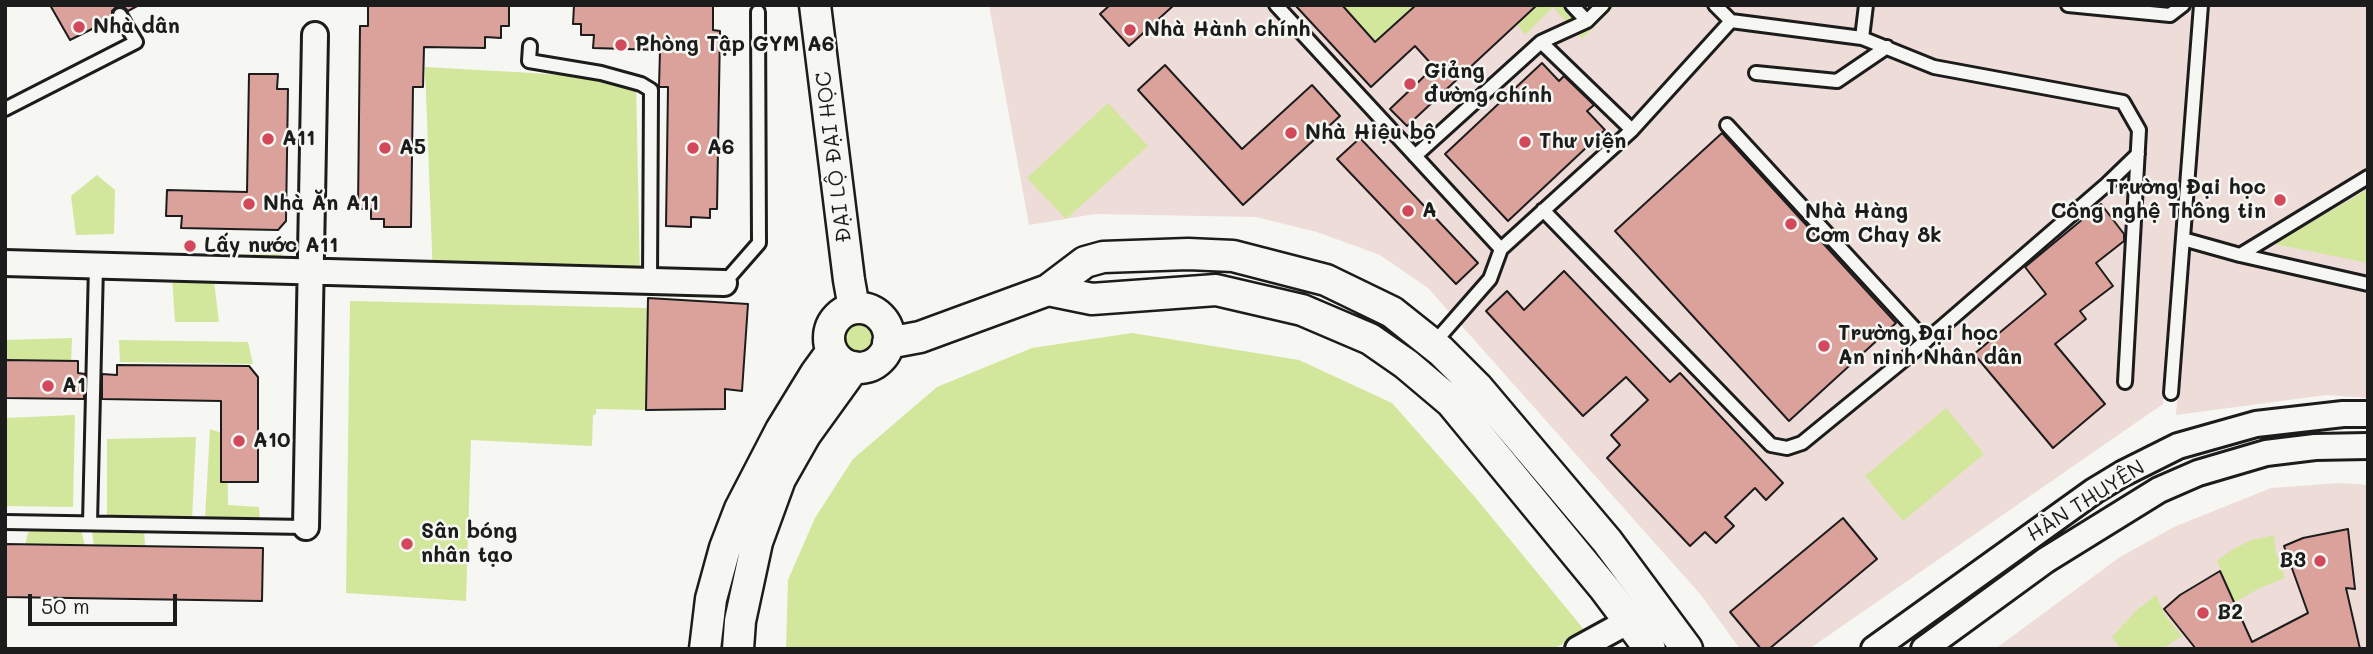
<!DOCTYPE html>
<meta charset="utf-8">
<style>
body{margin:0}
#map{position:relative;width:2373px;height:654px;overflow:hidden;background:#f6f6f2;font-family:Mali,sans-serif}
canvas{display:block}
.frame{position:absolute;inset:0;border:7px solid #1c1c1c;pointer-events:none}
.scale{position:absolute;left:28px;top:594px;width:149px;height:32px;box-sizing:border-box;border:4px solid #1c1c1c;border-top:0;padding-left:9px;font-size:21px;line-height:24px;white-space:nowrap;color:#1c1c1c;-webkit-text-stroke:5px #f6f6f2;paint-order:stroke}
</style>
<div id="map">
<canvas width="2373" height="654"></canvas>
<div class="frame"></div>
<div class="scale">50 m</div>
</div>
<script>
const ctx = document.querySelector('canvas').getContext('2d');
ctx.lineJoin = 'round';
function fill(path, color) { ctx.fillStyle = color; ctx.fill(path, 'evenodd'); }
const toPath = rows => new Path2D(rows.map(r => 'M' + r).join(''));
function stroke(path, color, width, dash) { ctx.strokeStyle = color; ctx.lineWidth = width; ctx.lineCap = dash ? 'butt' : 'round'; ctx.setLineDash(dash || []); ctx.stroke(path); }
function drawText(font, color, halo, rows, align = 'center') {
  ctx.font = font + ' Mali,sans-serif'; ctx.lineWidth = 5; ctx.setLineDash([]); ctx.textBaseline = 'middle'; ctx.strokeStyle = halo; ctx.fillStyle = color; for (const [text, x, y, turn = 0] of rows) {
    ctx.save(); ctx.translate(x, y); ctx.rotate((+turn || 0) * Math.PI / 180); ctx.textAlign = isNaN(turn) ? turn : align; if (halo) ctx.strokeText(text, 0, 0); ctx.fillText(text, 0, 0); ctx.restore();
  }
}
fill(toPath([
 [989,5,2194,5,2163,404,1809,649,1740,649,1701,595,1428,288,1380,255,1317,232,1256,217,1095,214,1029,225],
 [2208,5,2368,5,2368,398,2326,395,2176,415],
 [2339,483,2368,485,2368,649,1995,649,2120,557,2174,527,2271,488]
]), '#eedcd8');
fill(toPath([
 [1342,5,1416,5,1375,42],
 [1502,5,1614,5,1615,6,1582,39,1553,7,1525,35],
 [425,67,533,73,636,81,640,281,433,277],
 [1108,103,1148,146,1066,219,1027,178],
 [97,175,115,190,114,234,76,235,71,196],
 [2368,189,2368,263,2275,244],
 [283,254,266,266,155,255],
 [172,277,214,281,219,322,175,322],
 [350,301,647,308,646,410,596,409,596,414,593,415,592,446,471,440,466,601,346,593],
 '838 337a22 22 0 1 1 44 0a22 22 0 1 1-44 0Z',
 [1132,333,1299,360,1392,403,1475,497,1586,632,1553,649,786,649,788,580,815,518,853,459,937,387,1032,348],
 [72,338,71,363,5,363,5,340],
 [119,340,248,342,253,364,120,362],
 [1946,408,1984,454,1903,521,1865,476],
 [75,415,73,507,5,506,5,418],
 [210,429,227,435,228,505,259,507,260,522,205,519],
 [196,437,192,520,107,516,107,439],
 [31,527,81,528,86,551,24,552,27,536],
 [92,528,144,528,145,545,94,548],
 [2274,535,2276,553,2285,578,2260,588,2235,602,2217,561,2230,551,2249,541],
 [2156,595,2165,615,2182,636,2162,649,2121,649,2112,637,2137,610]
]), '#d2e79b');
const building = toPath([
 [50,5,139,5,128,11,124,7,116,7,112,11,112,19,70,40,50,5],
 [368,5,509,5,509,26,501,26,501,38,485,37,485,48,424,47,423,87,413,87,411,227,384,227,384,219,371,219,371,209,358,209,360,26,368,26,368,5],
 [574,5,713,5,713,30,720,31,717,209,710,209,710,218,691,217,691,227,666,226,668,87,659,87,660,50,593,48,594,35,581,35,581,24,573,24,574,5],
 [1110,5,1174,5,1129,46,1100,14,1110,5],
 [1295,5,1342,5,1375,42,1416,5,1537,5,1407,126,1390,109,1434,67,1415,46,1371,87,1295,5],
 [1542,63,1559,81,1564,76,1594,105,1587,111,1605,130,1508,221,1445,154,1542,63],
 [1165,65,1242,149,1312,85,1340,116,1243,205,1138,90,1165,65],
 [249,74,278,74,277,89,288,89,286,221,278,230,181,228,182,216,166,216,167,190,247,192,249,74],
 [1722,133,1896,323,1789,421,1615,231,1722,133],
 [1360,138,1478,263,1456,284,1337,159,1360,138],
 [2101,204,2124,234,2124,241,2096,263,2113,286,2080,311,2086,319,2055,344,2105,404,2053,448,1974,354,2046,294,2025,267,2101,204],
 [1564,271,1670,382,1680,373,1783,483,1766,500,1755,488,1725,517,1734,526,1716,543,1705,532,1690,546,1607,458,1620,445,1611,435,1648,400,1626,377,1583,416,1486,311,1507,291,1524,310,1564,271],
 [648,298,748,304,742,391,725,389,725,409,646,410,648,298],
 [5,360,78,361,78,373,85,374,84,399,5,398,5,360],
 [117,365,249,366,258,377,258,482,221,482,221,401,102,399,102,374,117,375,117,365],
 [1843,518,1877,559,1769,649,1761,649,1730,612,1843,518],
 [2348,529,2355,589,2346,588,2360,649,2196,649,2164,609,2180,595,2220,571,2252,642,2308,613,2284,546,2303,538,2348,529],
 [5,544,263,548,262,601,5,597,5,544]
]);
fill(building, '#dba19b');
stroke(building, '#1c1c1c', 2);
const service = toPath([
 [1276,5,1501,249,1632,130,1731,21],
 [1572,5,1587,21],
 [1715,5,1731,21,1862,38,1866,5],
 [2068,5,2170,15,2183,5],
 [1862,38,1934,67,2123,102,2139,130,2125,382],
 [1541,42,1587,21,1603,5],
 [530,46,529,61,601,73,641,84,651,90,650,281],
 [1756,73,1837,81,1887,47],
 [5,109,136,42,120,15],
 [1727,125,1926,341],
 [1415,156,1541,42,1632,130],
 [1543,210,1771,445,1787,448,1802,443,1906,358,2107,184,2138,154],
 [2183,239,2240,255,2368,284],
 [2240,255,2368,177],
 [724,283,759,243,758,12],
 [1433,344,1490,279,1501,249],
 [2171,393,2201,5],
 [5,522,306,527],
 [90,523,96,265]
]);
const minor = toPath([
 [5,263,724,283],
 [306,527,315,35],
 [1578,649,1629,621],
 [1874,649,2094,491,2122,474,2178,446,2256,424,2343,414,2368,414],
 [1924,649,2046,560,2159,490,2198,473,2266,453,2315,447,2368,446]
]);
const tertiary = toPath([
 [815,5,849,280,854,308],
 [1048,290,1092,299,1216,290,1302,310,1370,339,1406,364,1451,402,1605,589,1650,649],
 '829 338a30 30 0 1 1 60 0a30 30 0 1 1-60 0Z',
 [888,343,920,337,1048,290,1085,262,1103,257,1188,254,1233,256,1326,280,1392,312,1441,351,1477,387,1607,541,1687,649],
 [705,649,711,599,725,548,740,509,781,430,816,373,832,351],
 [738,649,740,621,757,542,780,479,805,435,854,367]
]);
stroke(service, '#1c1c1c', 18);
stroke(minor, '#1c1c1c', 30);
stroke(tertiary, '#1c1c1c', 35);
stroke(service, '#f6f6f2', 12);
stroke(minor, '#f6f6f2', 24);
stroke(tertiary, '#f6f6f2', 30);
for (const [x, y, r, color] of [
 [79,27,7,"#d1495b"],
 [1130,30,7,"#d1495b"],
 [621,45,7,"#d1495b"],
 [1410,84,7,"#d1495b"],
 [1291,133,7,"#d1495b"],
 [268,139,7,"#d1495b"],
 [1525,142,7,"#d1495b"],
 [385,148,7,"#d1495b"],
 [693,148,7,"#d1495b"],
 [2280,200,7,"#d1495b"],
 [249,204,7,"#d1495b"],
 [1408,211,7,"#d1495b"],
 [1791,224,7,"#d1495b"],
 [190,246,7,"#d1495b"],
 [1824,346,7,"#d1495b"],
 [48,386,7,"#d1495b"],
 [239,441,7,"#d1495b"],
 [407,544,7,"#d1495b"],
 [2320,561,7,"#d1495b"],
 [2203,613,7,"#d1495b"]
]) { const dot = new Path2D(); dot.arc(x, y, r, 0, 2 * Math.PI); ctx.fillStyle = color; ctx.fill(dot); stroke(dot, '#f6f6f2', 2.5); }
drawText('bold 21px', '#1c1c1c', '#f6f6f2', [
 ["Nhà dân",93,27],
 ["Nhà Hành chính",1144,30],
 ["Phòng Tập GYM A6",635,45],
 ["Giảng",1424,72],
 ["đường chính",1424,96],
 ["Nhà Hiệu bộ",1305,133],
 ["A11",282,139],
 ["Thư viện",1539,142],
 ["A5",399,148],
 ["A6",707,148],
 ["Trường Đại học",2266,188,"right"],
 ["Công nghệ Thông tin",2266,212,"right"],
 ["Nhà Ăn A11",263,204],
 ["A",1422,211],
 ["Nhà Hàng",1805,212],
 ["Cơm Chay 8k",1805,236],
 ["Lấy nước A11",204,246],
 ["Trường Đại học",1838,334],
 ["An ninh Nhân dân",1838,358],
 ["A1",62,386],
 ["A10",253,441],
 ["Sân bóng",421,532],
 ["nhân tạo",421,556],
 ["B3",2306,561,"right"],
 ["B2",2217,613]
], 'left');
drawText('21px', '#1c1c1c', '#f6f6f2', [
 ["ĐẠI LỘ ĐẠI HỌC",834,157,-97],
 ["HÀN THUYÊN",2086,501,-32]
]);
</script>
